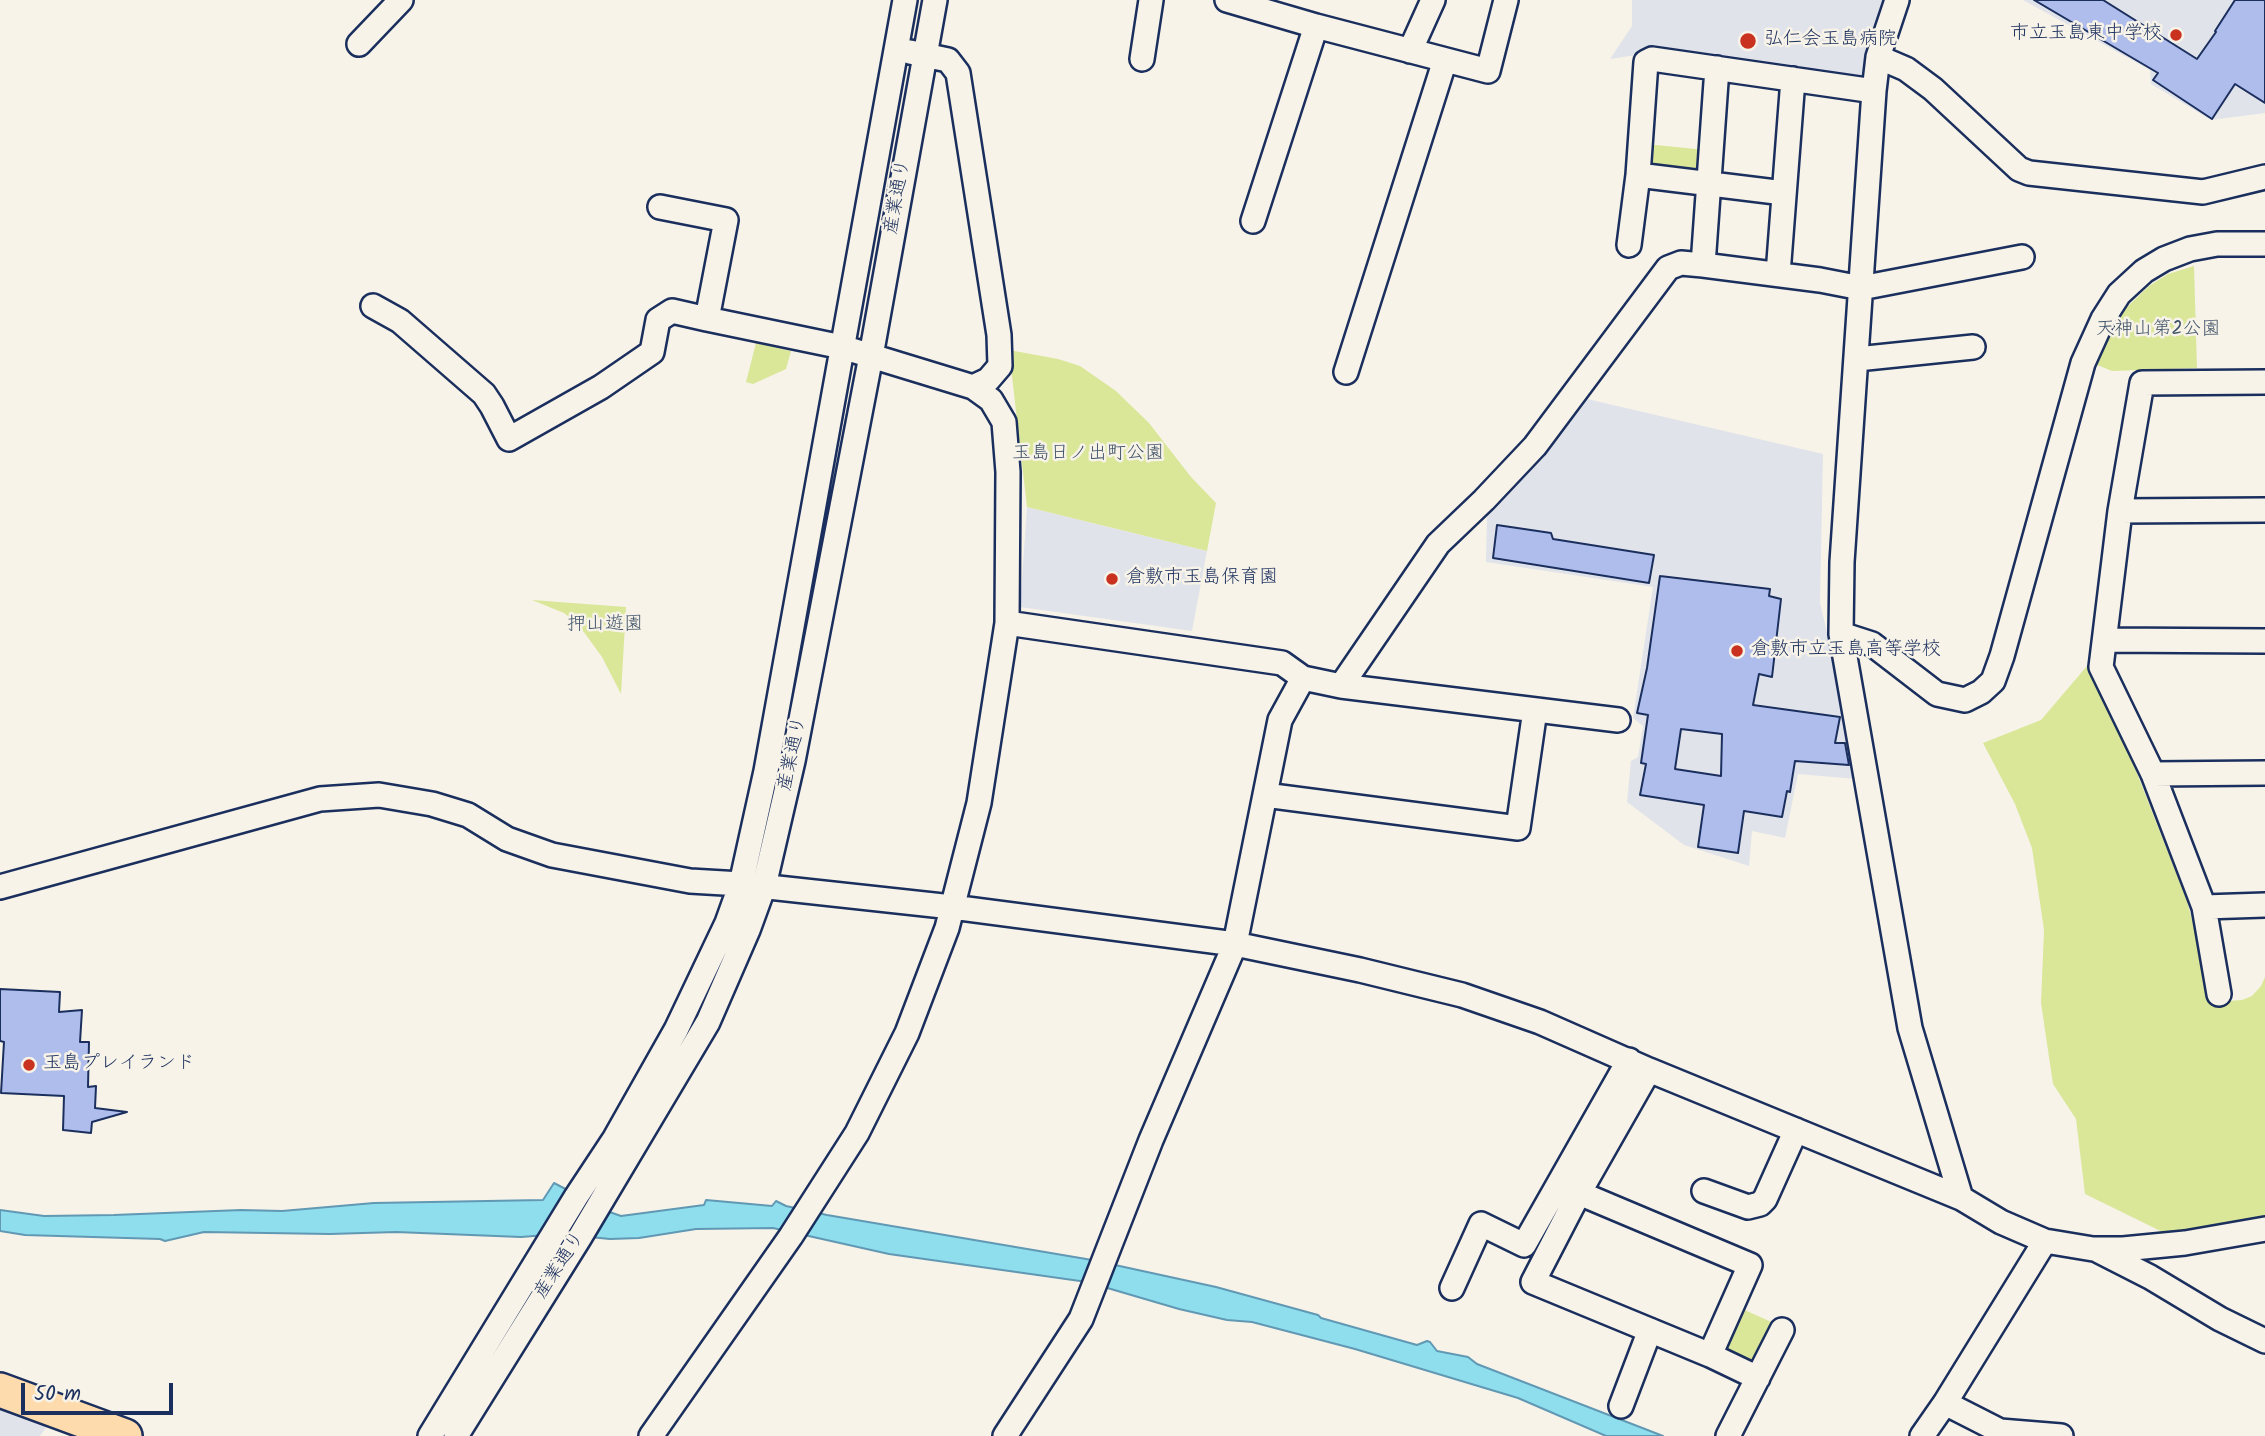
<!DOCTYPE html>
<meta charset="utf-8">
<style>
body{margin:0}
#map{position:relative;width:2265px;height:1436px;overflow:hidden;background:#f7f3e8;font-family:Kalam,sans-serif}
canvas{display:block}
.scale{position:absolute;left:21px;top:1383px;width:152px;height:32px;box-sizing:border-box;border:4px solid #1b2f5e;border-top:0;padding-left:9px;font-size:21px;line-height:24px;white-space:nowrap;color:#1b2f5e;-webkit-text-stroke:5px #f7f3e8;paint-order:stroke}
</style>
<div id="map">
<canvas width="2265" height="1436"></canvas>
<div class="scale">50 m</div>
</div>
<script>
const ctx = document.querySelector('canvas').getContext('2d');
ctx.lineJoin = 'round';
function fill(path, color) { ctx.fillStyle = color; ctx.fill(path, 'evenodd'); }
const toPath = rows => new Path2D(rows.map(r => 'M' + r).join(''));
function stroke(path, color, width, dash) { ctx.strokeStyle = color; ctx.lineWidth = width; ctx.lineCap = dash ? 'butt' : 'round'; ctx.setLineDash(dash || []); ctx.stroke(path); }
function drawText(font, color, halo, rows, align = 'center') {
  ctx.font = font + ' Kalam,"Klee One",sans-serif'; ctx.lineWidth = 5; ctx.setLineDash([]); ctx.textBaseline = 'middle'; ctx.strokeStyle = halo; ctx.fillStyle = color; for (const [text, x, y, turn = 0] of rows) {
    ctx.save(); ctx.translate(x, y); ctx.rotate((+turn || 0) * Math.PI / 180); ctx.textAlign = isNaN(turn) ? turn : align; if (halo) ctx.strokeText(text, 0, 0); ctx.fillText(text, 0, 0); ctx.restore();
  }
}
fill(toPath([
 [1632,0,1885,0,1864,80,1656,52,1610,59,1632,26],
 [2023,0,2265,0,2265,113,2211,120,2151,84,2150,70],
 [1583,398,1823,454,1820,603,1843,699,1857,779,1798,774,1785,838,1752,831,1749,866,1684,845,1627,802,1631,761,1638,757,1643,726,1633,718,1653,587,1486,562,1487,517],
 [1027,507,1207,551,1192,631,1020,607],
 [0,1409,47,1426,40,1436,0,1436]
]), '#e1e3ea');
fill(toPath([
 [1646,144,1706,150,1700,174,1652,167,1645,161],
 [2194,266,2197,368,2112,371,2097,365,2113,328,2126,308,2149,286,2168,274],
 [756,343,791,351,786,369,753,384,746,382],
 [1009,350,1058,359,1080,366,1116,391,1149,423,1191,477,1216,503,1207,551,1027,507],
 [532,600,626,607,621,694,602,657,578,624,564,613],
 [2087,666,2133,763,2187,901,2213,1002,2242,1000,2252,996,2261,986,2265,977,2265,1229,2185,1243,2085,1194,2076,1119,2053,1084,2041,1003,2044,930,2032,848,2015,804,1983,743,2041,720],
 [1738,1307,1778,1325,1759,1361,1749,1365,1725,1351,1722,1343]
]), '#dae799');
const water = toPath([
 [554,1183,575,1194,578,1201,621,1216,704,1205,706,1200,772,1206,776,1201,786,1206,827,1215,1092,1260,1216,1287,1318,1315,1321,1318,1417,1345,1427,1341,1430,1342,1437,1351,1468,1357,1477,1364,1663,1436,1606,1436,1518,1398,1355,1349,1252,1322,1227,1320,1179,1309,1087,1282,889,1254,773,1228,696,1229,639,1238,610,1239,560,1234,521,1237,396,1232,330,1234,204,1232,165,1241,160,1239,25,1235,0,1231,0,1210,44,1216,114,1215,241,1210,282,1211,374,1203,543,1200,554,1183]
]);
fill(water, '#8fdeed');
stroke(water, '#6198b4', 2);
const building = toPath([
 [2034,0,2103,0,2197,59,2216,32,2215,31,2235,0,2265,0,2265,103,2235,84,2212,119,2153,80,2158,73,2034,0],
 [1497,525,1551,533,1553,539,1654,555,1649,583,1493,558,1497,525],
 [1660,576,1770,589,1769,596,1781,599,1772,677,1759,674,1753,705,1840,717,1835,743,1845,743,1849,765,1795,761,1790,792,1787,791,1782,817,1744,811,1738,853,1698,847,1704,805,1640,795,1646,764,1641,763,1648,715,1637,713,1647,668,1660,576],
 [1681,729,1722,734,1721,776,1675,769,1681,729],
 [0,989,60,992,59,1012,82,1010,80,1042,89,1042,88,1087,96,1086,95,1108,127,1112,92,1122,91,1133,63,1130,64,1096,1,1093,4,1042,0,1041,0,989]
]);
fill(building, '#afbded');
stroke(building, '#1b2f5e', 2);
const minor = toPath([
 [1227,0,1316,26,1488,71,1506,0],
 [1897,0,1878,57,1874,91,1842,562,1841,634,1910,1028,1961,1198],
 [359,44,401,0],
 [1410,51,1433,0],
 [910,52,948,60,958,73,999,335,1000,366,988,380,973,387],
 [1878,57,1906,69,1933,89,2019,169,2029,173,2203,192,2265,177],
 [1142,59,1151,0],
 [1638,175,1784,193],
 [1253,221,1316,26],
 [1629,245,1638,175,1646,62,1652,59,1874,91],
 [1703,265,1717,68],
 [1778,274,1793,79],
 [373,306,400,321,484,394,492,406,509,439,601,387,652,352,658,320,672,311,707,319],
 [1857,359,1973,347],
 [1346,372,1445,60],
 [2120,511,2265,510],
 [1007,623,1282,663,1303,678,1341,686,1438,544,1484,500,1535,446,1668,268,1681,263,1703,265,1820,280,1861,288,2022,257],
 [1841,634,1872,644,1937,694,1965,700,1981,692,1993,681,2002,656,2083,363,2103,319,2119,294,2144,271,2164,259,2190,249,2217,244,2265,244],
 [2105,640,2265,641],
 [1341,686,1618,720],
 [2153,774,2265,773],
 [1265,795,1518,828,1535,710],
 [0,887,320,799,379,795,432,804,468,815,507,839,552,855,690,881,741,884,952,907,1235,944,1360,970,1462,995,1540,1022,1649,1070,1961,1198,2001,1222,2045,1241,2093,1249,2123,1249,2185,1243,2265,1229],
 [2204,907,2265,905],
 [2219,994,2204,907,2153,774,2101,667,2120,511,2142,383,2265,382],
 [1649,1070,1579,1193,1533,1282,1710,1355,1758,1378],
 [1704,1191,1748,1207,1760,1204,1765,1199,1796,1130],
 [1579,1193,1750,1265,1710,1355],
 [2099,1251,2150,1277,2220,1319,2265,1341],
 [1452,1288,1481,1224,1524,1245,1629,1060],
 [1945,1403,2000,1431,2061,1436],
 [1621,1406,1650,1330],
 [430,1436,576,1197,615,1138,676,1030,727,923,741,884,766,771,905,0],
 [456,1436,580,1237,708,1022,748,930,764,886,793,761,871,356,935,0],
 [651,1436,791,1236,857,1133,907,1033,947,928,979,803,1007,623,1008,472,1004,422,991,400,973,387,842,347,707,319,726,220,660,207],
 [1005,1436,1081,1319,1151,1140,1235,944,1280,720,1303,678],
 [1728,1436,1782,1330],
 [1922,1436,1945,1403,2045,1241]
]);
const highway = toPath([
 [0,1390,125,1436]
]);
stroke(minor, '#1b2f5e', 28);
stroke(highway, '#1b2f5e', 38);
stroke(minor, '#f7f3e8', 23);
stroke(highway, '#fedbac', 33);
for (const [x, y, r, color] of [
 [2176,35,7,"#c8321e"],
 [1748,41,9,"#c8321e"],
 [1112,579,7,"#c8321e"],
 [1737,651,7,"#c8321e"],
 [29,1065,7,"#c8321e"]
]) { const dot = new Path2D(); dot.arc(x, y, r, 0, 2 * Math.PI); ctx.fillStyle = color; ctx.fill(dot); stroke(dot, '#f7f3e8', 2.5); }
drawText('19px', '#1b2f5e', '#f7f3e8', [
 ["市立玉島東中学校",2162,35,"right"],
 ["弘仁会玉島病院",1764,41],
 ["倉敷市玉島保育園",1126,579],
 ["倉敷市立玉島高等学校",1751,651],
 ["玉島プレイランド",43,1065]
], 'left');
drawText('19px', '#1b2f5e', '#f7f3e8', [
 ["産業通り",899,197,-80],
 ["産業通り",794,754,-78],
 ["産業通り",561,1266,-57]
]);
drawText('19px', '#41546a', '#f7f3e8', [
 ["天神山第2公園",2158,331],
 ["玉島日ノ出町公園",1088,455],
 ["押山遊園",605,626]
]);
</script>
